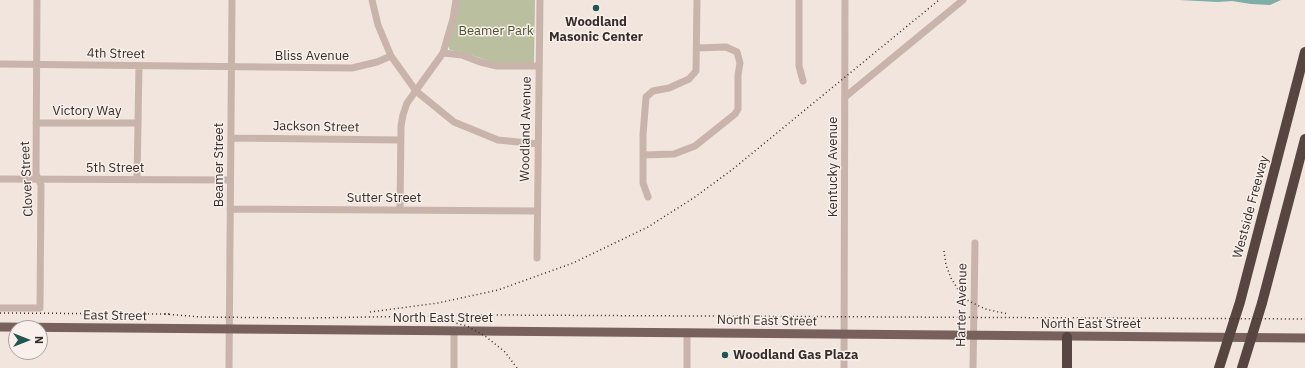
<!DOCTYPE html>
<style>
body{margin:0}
#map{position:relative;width:1305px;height:368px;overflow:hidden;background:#f1e5de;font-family:"IBM Plex Sans",sans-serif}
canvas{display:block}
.north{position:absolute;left:8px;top:320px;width:40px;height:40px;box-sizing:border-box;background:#f9f0eb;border:1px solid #aba29e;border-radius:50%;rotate:90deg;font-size:11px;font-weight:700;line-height:16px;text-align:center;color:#372c2a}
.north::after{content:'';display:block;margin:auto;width:14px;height:18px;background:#215651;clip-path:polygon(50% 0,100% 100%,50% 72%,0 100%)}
</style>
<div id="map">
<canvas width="1305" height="368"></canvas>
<div class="north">N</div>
</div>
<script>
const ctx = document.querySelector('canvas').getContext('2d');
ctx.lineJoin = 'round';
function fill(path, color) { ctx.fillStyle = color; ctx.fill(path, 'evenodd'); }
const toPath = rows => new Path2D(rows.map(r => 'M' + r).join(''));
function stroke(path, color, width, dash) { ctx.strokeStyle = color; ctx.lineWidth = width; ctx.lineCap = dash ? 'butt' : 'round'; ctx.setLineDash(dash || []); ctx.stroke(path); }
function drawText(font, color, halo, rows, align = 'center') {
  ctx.font = font + ' "IBM Plex Sans",sans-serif'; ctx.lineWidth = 3; ctx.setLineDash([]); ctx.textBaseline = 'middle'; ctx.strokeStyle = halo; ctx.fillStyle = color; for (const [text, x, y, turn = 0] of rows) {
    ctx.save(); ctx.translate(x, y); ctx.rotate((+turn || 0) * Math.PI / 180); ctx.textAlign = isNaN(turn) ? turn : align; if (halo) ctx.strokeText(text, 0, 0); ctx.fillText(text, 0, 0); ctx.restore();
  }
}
fill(toPath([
 [458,0,535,0,534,63,495,63,462,52,450,50,448,46]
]), '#bac09f');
fill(toPath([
 [1179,0,1281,0,1270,5,1251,4,1232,1,1218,2]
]), '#7fada8');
stroke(toPath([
 [372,0,378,25,391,56,416,91,454,122,498,140,538,144],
 [799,0,799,66,803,81],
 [443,53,462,55,480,62,497,66,539,66],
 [0,64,352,68,377,62,391,56],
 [845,97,963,0],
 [36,123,138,123],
 [231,138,400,140],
 [643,155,674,154,695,146,735,114,738,109,738,75,740,63,737,52,726,47,697,48],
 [0,179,230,180],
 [137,180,139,66],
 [648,197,643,183,643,135,646,97,653,91,669,88,689,79,696,71,697,0],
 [230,209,537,211],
 [400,210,401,126,403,115,407,103,443,53,453,19,456,0],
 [537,258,540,0],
 [0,308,40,308,41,185,36,174,37,0],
 [229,368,232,0],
 [454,368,454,331],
 [687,368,687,332],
 [844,368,845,0],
 [973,368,975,243]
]), '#c9b4ab', 7);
stroke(toPath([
 [0,327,1305,338]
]), '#78615c', 9);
stroke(toPath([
 [1067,368,1067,337],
 [1219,368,1240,302,1305,52],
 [1242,368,1262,303,1305,139]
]), '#574541', 10);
stroke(toPath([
 [944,251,946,265,951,278,959,291,967,300,985,309,1008,314],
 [370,312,438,303,498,290,573,263,648,227,695,197,733,169,939,0],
 [0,313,170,314],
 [165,314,201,317,307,318,494,315,1305,319],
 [445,320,467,326,485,336,505,352,517,368]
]), '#372c2a', 1.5, [1, 3]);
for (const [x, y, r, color] of [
 [596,8,4,"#215651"],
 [725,355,4,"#215651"]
]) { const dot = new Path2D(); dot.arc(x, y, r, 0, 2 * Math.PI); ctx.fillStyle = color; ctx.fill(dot); stroke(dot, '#f9f0eb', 1.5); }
drawText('bold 13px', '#372c2a', '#f9f0eb', [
 ["Woodland",596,22],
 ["Masonic Center",596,37],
 ["Woodland Gas Plaza",733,355,"left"]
]);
drawText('13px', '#4c542f', '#f9f0eb', [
 ["Beamer Park",496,31]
]);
drawText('13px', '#372c2a', '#f9f0eb', [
 ["4th Street",116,54,1],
 ["Bliss Avenue",312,56],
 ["Victory Way",87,111],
 ["Jackson Street",316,127,1],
 ["Woodland Avenue",526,129,-89],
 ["Beamer Street",219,165,-90],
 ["Kentucky Avenue",833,167,-90],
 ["5th Street",115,168],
 ["Clover Street",27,179,-93],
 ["Sutter Street",384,198],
 ["Westside Freeway",1251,207,-75],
 ["Harter Avenue",962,305,-89],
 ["East Street",115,316,1],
 ["North East Street",443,318],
 ["North East Street",767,321,1],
 ["North East Street",1091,324]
]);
</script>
